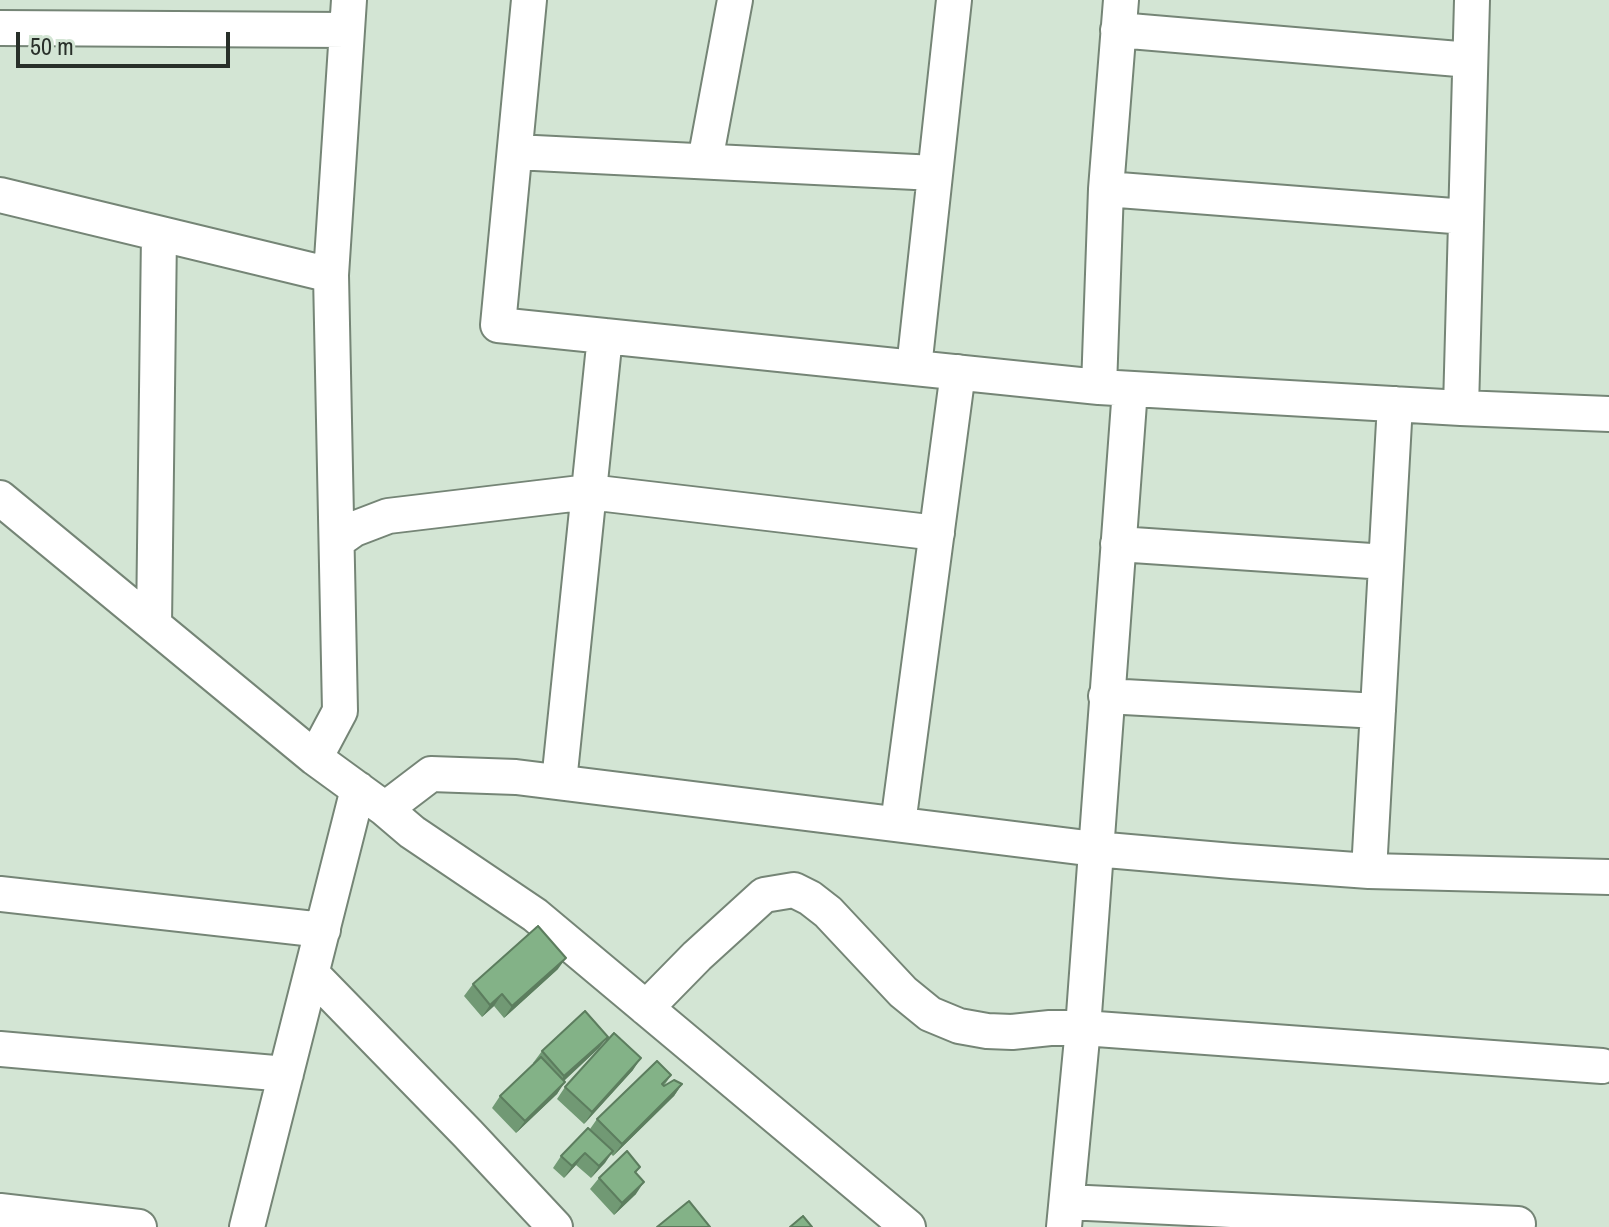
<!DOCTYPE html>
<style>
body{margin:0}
#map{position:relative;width:1609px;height:1227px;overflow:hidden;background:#d3e5d4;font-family:"Archivo Narrow",sans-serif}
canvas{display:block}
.scale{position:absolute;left:16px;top:32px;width:214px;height:36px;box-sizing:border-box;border:4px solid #282f29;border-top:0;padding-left:10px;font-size:24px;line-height:28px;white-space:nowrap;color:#282f29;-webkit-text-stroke:6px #d3e5d4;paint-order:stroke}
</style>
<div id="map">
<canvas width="1609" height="1227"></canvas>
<div class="scale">50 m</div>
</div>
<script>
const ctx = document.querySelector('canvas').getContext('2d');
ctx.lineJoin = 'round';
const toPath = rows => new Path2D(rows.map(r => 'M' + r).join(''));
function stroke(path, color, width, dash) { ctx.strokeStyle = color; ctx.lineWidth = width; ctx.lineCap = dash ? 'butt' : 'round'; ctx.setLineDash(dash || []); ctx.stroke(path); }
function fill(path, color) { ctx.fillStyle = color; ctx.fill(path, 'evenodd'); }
const minor = toPath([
 [529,0,498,325,1099,387,1461,408,1609,414],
 [0,28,347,30],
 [1118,30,1470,60],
 [515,152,935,173],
 [705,161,735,0],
 [1106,189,1466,217],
 [0,195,331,275],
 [914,368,954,0],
 [1099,387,1106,189,1121,0],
 [1461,408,1472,0],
 [0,498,315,758,385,809,412,832,535,915,908,1227],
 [337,541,354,529,388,516,589,492,937,533],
 [1118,544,1386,562],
 [154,625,159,234],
 [1106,696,1378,711],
 [315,758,340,711,331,275,349,0],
 [559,782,605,336],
 [385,809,431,774,516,777,1095,849,1232,861,1369,871,1609,877],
 [898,824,958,372],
 [1369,871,1395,404],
 [0,894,323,930],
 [312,974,468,1134,555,1227],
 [646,1008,697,956,764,895,794,890,810,898,828,912,903,992,930,1014,959,1026,987,1031,1012,1032,1050,1028,1083,1028,1602,1066],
 [0,1049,286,1074],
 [1067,1202,1518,1224],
 [0,1211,139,1227],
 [247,1227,358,789],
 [1064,1227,1083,1028,1130,389]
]);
stroke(minor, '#758576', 38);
stroke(minor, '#fff', 34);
fill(toPath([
 [558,969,504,1018,494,1006,482,1017,464,996,473,984],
 [599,1048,564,1081,557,1094,516,1133,492,1108,500,1096,534,1063,533,1063,542,1051],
 [633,1070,584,1124,557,1099,565,1087],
 [671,1075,664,1086,682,1084,674,1096,613,1156,611,1154,591,1178,576,1165,564,1178,553,1168,561,1156,590,1129,597,1119],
 [640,1167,636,1173,636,1194,614,1215,590,1189,599,1178]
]), '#719974');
fill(toPath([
 [566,958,558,969,504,1018,512,1006],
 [502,994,494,1006,482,1017,490,1005],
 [608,1037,599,1048,556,1088,564,1076],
 [641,1058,633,1070,584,1124,592,1112],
 [565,1082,557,1094,516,1133,525,1121],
 [682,1084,674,1096,613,1156,622,1144],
 [613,1151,605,1163,591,1178,599,1166],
 [585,1153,576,1165,564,1178,572,1166],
 [644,1182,636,1194,614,1215,622,1203]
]), '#5c7d5e');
const building = toPath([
 [538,926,566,958,512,1006,502,994,490,1005,473,984,538,926],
 [585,1011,608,1037,564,1076,542,1051,585,1011],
 [614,1033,641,1058,592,1112,565,1087,614,1033],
 [541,1057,565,1082,525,1121,500,1096,541,1057],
 [657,1061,671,1075,662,1084,664,1086,674,1080,682,1084,622,1144,597,1119,657,1061],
 [588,1128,613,1151,599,1166,585,1153,572,1166,561,1156,588,1128],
 [627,1151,640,1167,635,1172,644,1182,622,1203,599,1178,627,1151],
 [689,1201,710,1227,657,1227,689,1201],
 [803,1216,812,1227,790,1227,803,1216]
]);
fill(building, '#83b287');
stroke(building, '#5c7d5e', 2);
</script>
